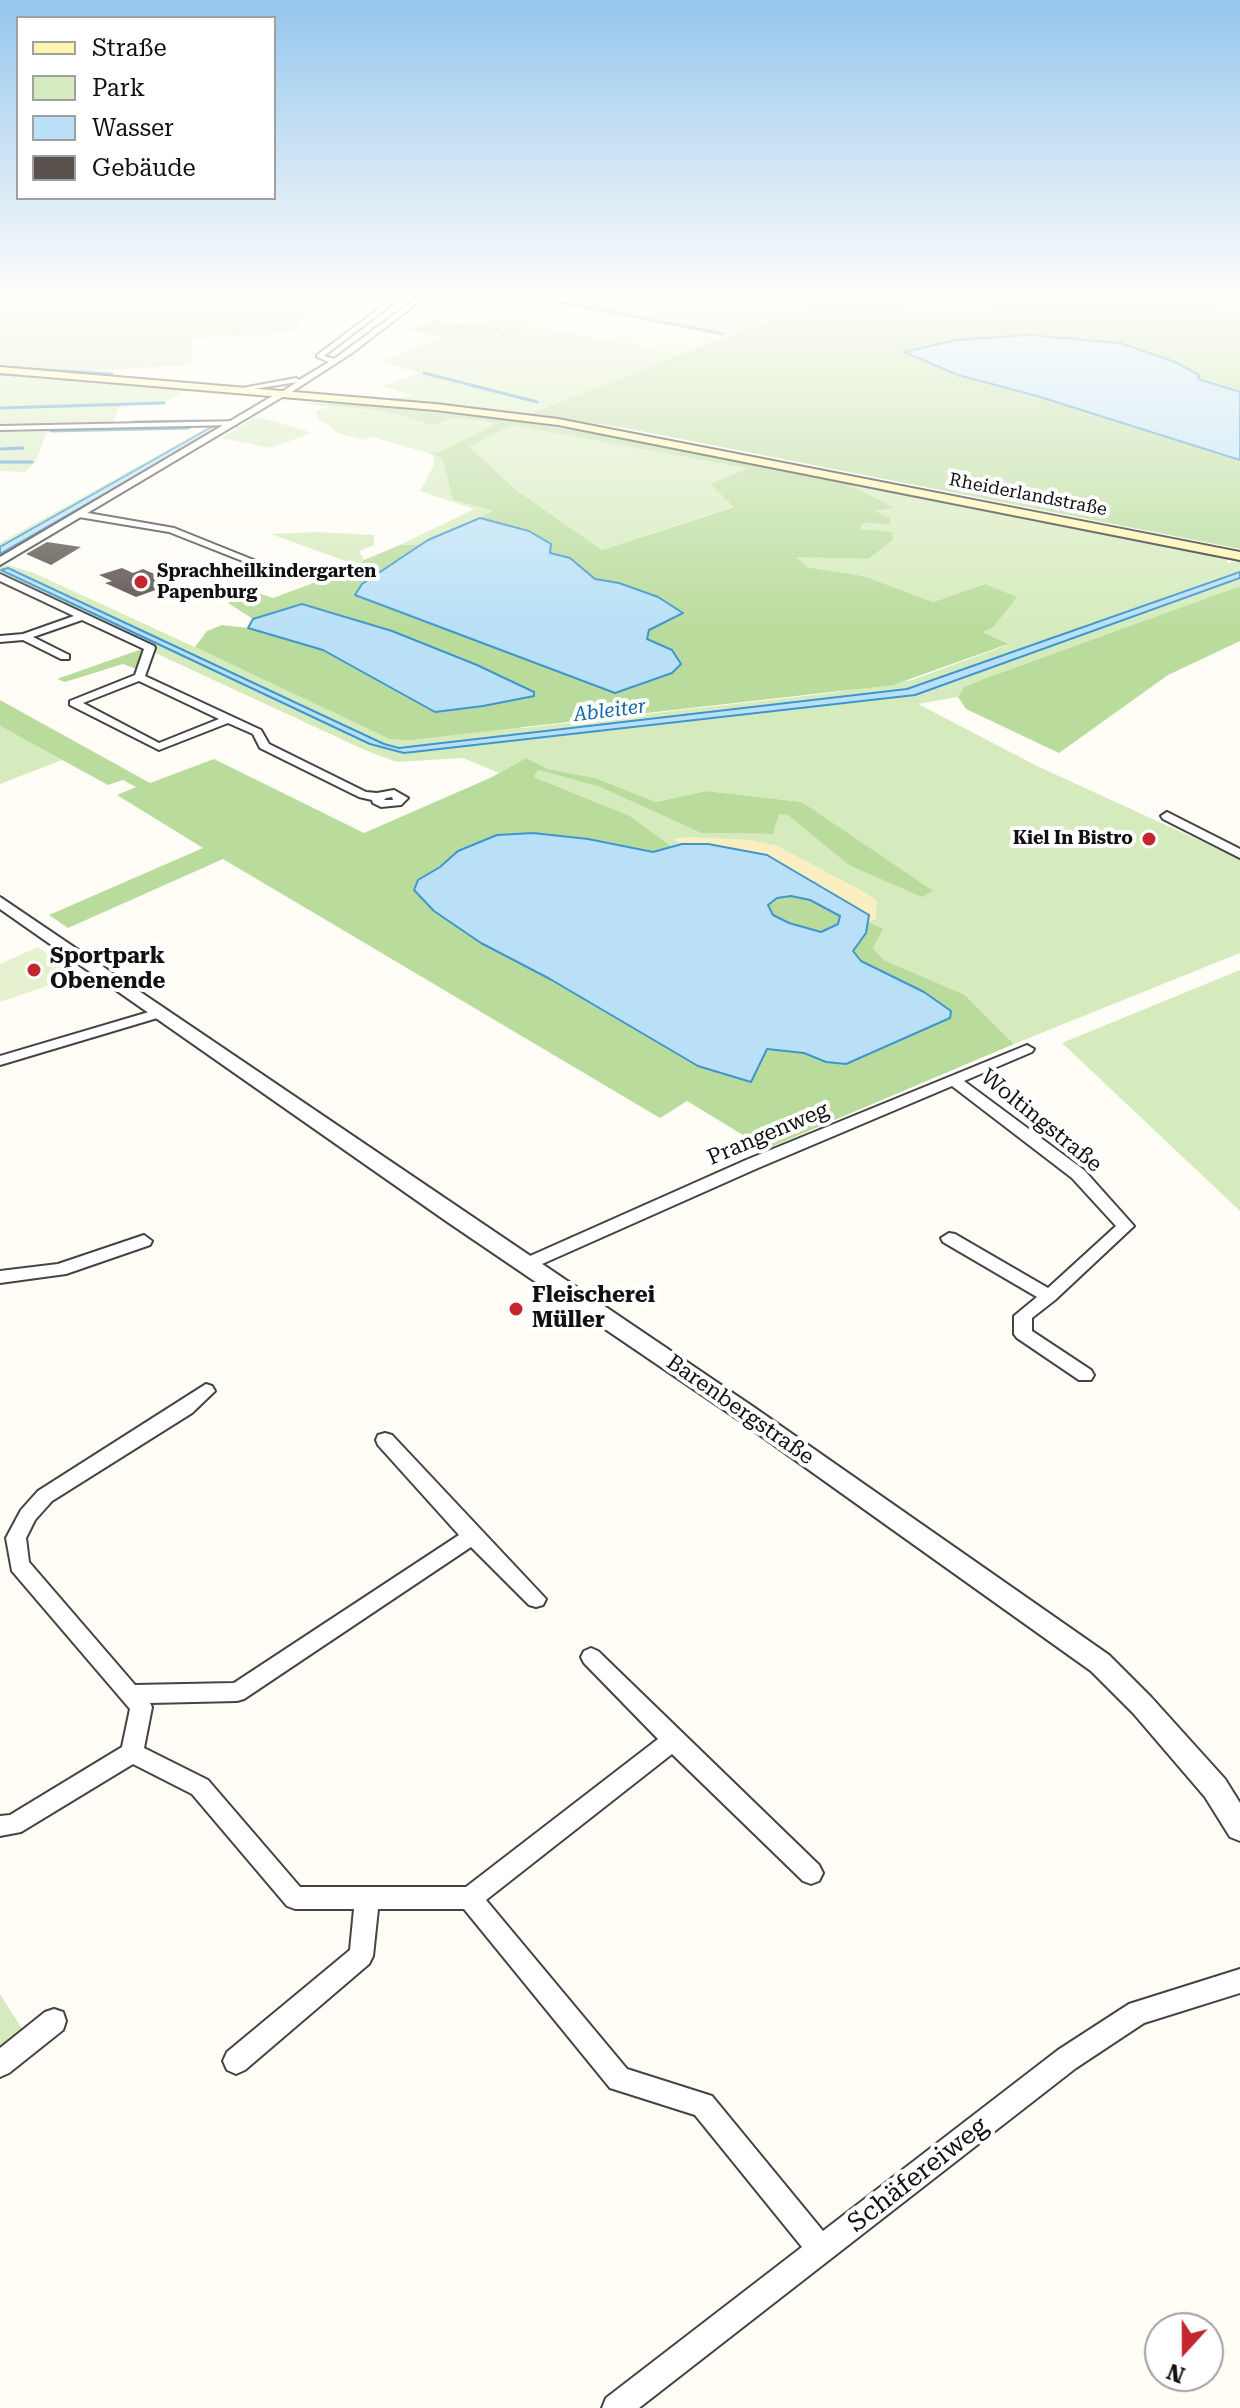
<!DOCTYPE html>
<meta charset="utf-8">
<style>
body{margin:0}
#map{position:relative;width:1240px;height:2408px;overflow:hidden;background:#fffdf5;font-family:"Roboto Serif",serif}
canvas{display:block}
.legend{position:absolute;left:16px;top:16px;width:260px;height:184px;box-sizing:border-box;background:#fff;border:2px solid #a0a0a0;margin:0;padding:10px 14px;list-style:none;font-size:24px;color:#111}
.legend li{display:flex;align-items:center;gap:16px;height:40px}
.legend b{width:40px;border:2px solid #a0a0a0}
.north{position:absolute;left:1144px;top:2312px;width:80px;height:80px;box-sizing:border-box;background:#fff;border:2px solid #a0a0a0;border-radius:50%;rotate:201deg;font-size:22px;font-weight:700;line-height:32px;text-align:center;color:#111}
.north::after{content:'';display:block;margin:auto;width:28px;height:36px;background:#c4262e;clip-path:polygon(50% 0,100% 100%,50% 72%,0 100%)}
</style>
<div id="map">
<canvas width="1240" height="2408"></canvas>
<ul class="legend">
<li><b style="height:10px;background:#fff6b0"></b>Straße</li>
<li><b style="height:22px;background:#d5ebbd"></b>Park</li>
<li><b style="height:22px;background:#b9e0f7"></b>Wasser</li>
<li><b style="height:22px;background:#5a524d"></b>Gebäude</li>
</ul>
<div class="north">N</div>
</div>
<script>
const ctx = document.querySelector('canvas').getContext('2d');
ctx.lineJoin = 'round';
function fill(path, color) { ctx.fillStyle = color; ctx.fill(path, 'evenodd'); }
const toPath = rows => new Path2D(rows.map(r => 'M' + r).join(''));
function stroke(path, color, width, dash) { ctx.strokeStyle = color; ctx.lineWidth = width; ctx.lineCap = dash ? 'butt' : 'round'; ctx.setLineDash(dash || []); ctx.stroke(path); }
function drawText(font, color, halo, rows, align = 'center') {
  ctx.font = font + ' "Roboto Serif",serif'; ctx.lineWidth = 8; ctx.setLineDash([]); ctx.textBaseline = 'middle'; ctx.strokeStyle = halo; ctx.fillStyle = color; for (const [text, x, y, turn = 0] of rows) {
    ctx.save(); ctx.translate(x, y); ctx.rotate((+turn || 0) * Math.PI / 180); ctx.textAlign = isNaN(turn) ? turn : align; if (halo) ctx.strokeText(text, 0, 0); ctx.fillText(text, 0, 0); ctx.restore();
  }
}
fill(toPath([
 [527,299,726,338,681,355,480,313]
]), '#f6f3d4');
fill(toPath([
 [0,294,329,294,293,333,193,338,191,365,92,371,0,365,0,306,123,305],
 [514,294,837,294,730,336],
 [860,294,1033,294,1012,298,1000,294,989,296,1008,303,937,318],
 [1177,294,1240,294,1240,316],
 [490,316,681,355,526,415,381,399,414,396,382,386,419,373,380,362,438,339,456,341,487,331,507,335,515,331,471,322],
 [0,373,197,389,185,391,164,403,120,405,112,424,0,427],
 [332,406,384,411,433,425,454,418,500,423,439,453,428,453,373,437,364,440,334,432,336,430,318,419,316,411],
 [255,417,274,421,312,433,270,448,221,438],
 [212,425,225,426,0,558,0,543],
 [511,425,748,468,735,506,602,550,515,489,468,447],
 [195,426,191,429,47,432,35,463,25,472,0,471,0,430],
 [434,455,442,458,453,500,493,512,420,545,400,545,474,509,420,491,433,467],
 [849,484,1227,558,1227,563,1240,561,1240,586,986,678,964,687,958,697,918,704,1037,766,1240,859,1240,953,1014,1044,965,995,884,960,873,948,882,930,868,922,876,919,869,895,777,846,727,839,675,840,682,844,675,849,630,816,534,777,538,770,600,787,701,833,773,834,779,813,788,814,850,865,932,892,802,802,706,791,656,802,595,778,548,769,526,758,499,773,463,758,397,762,367,751,153,652,0,575,0,567,8,565,34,573,288,690,523,728,831,693,912,680,1007,645,981,632,985,584,933,602,864,576,807,567,795,556,868,559,892,532,860,530,873,511,893,508],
 [317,532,374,535,374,545,359,551,364,560,359,566,271,534],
 [0,726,62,760,0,784],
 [1240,970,1240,1211,1062,1043],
 [0,1994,26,2035,0,2056]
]), '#d5ebbd');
fill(toPath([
 [837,294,860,294,937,317,1007,303,988,295,992,294,1012,298,1033,294,1177,294,1240,316,1240,392,1198,379,1199,375,1175,362,1120,343,1087,338,988,337,957,340,905,353,958,375,1037,396,1240,460,1240,549,625,428,529,414],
 [129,295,124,305,0,306,0,296],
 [437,320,462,325,471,322,518,332,507,335,487,331,456,341,410,330],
 [299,403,351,404,518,421,648,443,849,484,894,508,875,511,890,518,890,524,864,523,860,529,892,532,893,540,868,559,796,557,807,567,864,576,933,602,985,584,1017,597,993,627,982,632,1008,644,893,685,410,740,390,739,195,647,207,631,222,625,248,628,323,650,435,712,533,692,477,665,392,631,328,611,302,604,253,619,228,603,255,592,273,598,359,566,364,560,400,545,420,545,362,584,529,660,615,693,672,650,647,639,649,630,682,612,658,597,619,583,595,579,570,558,549,552,529,531,480,518,492,511,453,500,442,458,428,453,439,452,498,423,454,418,433,425,384,411],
 [511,425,746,468,746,469,711,484,734,507,602,550,515,489,469,447],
 [1240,586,1240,641,1168,675,1059,753,966,709,958,697,964,687,986,678],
 [142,649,144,650,136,669,123,664,65,682,57,679],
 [0,700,150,783,214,759,364,833,490,778,526,758,548,769,595,778,656,802,706,791,802,802,933,891,922,897,849,865,788,815,779,814,773,834,701,833,600,787,538,770,534,777,630,816,675,849,653,852,588,839,458,851,440,867,418,880,434,911,481,943,550,979,698,1066,750,1082,767,1049,804,1053,826,1062,846,1064,950,1018,924,992,861,961,853,951,866,933,868,922,883,929,873,948,884,960,965,995,1014,1044,766,1149,687,1101,660,1118,223,859,68,928,49,915,203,848,117,795,136,787,123,780,108,785,0,726],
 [791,896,810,900,840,916,838,924,822,932,789,923,773,915,767,905,777,898]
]), '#b9dc9c');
fill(toPath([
 [688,837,751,840,777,846,869,895,877,901,876,919,868,922,868,914,767,855,708,844,682,844,674,839]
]), '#fbeec1');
fill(toPath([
 [38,947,77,976,0,1002,0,964]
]), '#e6f2cf');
const water = toPath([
 [1029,335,1120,343,1175,362,1199,375,1198,379,1240,392,1240,460,1037,396,958,375,904,352,957,340,1029,335],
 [215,425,221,427,0,554,0,547,215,425],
 [480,518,529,531,551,544,550,553,570,558,595,579,619,583,658,597,683,613,649,630,647,639,672,650,681,664,672,673,615,693,355,595,362,584,428,540,480,518],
 [8,568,384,744,399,748,907,689,1240,572,1240,578,915,695,404,753,370,744,1,570,8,568],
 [302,604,392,631,477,665,534,692,534,696,483,706,435,712,323,650,248,628,253,619,302,604],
 [533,833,588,839,653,852,682,844,708,844,767,855,869,915,866,933,853,951,861,961,924,992,951,1011,950,1018,846,1064,826,1062,804,1053,767,1049,751,1082,698,1066,550,979,481,943,434,911,414,890,418,880,440,867,458,851,497,835,533,833],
 [791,896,810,900,840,916,838,924,821,932,789,923,773,915,768,905,777,898,791,896]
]);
fill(water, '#b9e0f7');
stroke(water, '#3f96cf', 2);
stroke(toPath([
 [518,294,723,334],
 [0,299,248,294],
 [0,367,112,374],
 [424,373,537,402],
 [0,374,35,376],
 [141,385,186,389],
 [0,408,164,403],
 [133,422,200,421],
 [51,431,188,428],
 [0,449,23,448],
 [0,462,32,462]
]), '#3f96cf', 3);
fill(toPath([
 [47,542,81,547,51,565,26,554],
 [122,568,133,573,143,569,175,583,136,597,105,583,112,581,99,575]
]), '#5a524d');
const minor = toPath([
 [398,294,405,294,324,356,334,359,422,294,429,294,352,353,287,395,280,393,297,382,241,391,237,389,296,378,299,380,329,362,317,357,317,355,398,294],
 [239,421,236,425,0,430,0,426,239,421],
 [82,512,174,528,286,573,278,575,169,532,79,517,79,513,82,512],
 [0,574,154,646,155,648,145,676,261,730,269,744,366,792,377,793,394,790,408,798,401,805,381,807,373,803,372,800,359,797,260,748,253,734,228,723,159,750,70,705,70,701,135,675,144,649,82,620,33,637,69,655,69,659,61,659,23,640,0,642,0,636,23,634,74,616,0,581,0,574],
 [139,681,219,719,159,743,83,703,139,681],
 [392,797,393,800,384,800,386,798,392,797],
 [1167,812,1240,849,1240,858,1163,819,1161,816,1167,812],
 [159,1009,164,1010,166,1013,164,1016,0,1065,0,1056,159,1009],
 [1027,1045,1034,1049,1032,1052,964,1081,1084,1170,1134,1226,1055,1300,1032,1318,1032,1331,1091,1370,1094,1375,1091,1380,1079,1380,1017,1338,1014,1334,1014,1316,1037,1297,943,1242,941,1238,949,1233,955,1234,1048,1288,1116,1226,1072,1178,952,1086,758,1168,533,1268,521,1268,519,1264,521,1260,746,1160,1027,1045],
 [144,1235,152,1241,150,1245,66,1274,0,1283,0,1271,58,1264,144,1235],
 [206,1384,212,1386,215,1391,192,1413,52,1501,35,1520,26,1538,29,1562,135,1685,234,1683,459,1535,378,1445,376,1440,378,1435,385,1433,392,1435,546,1599,543,1605,536,1607,529,1605,471,1547,244,1699,237,1701,150,1703,152,1707,144,1748,208,1780,300,1887,466,1887,658,1739,584,1663,581,1657,584,1651,591,1648,598,1651,819,1865,823,1873,819,1881,811,1884,803,1881,672,1754,486,1900,627,2069,712,2096,823,2231,1058,2050,1129,2004,1240,1969,1240,1993,1144,2023,1076,2068,639,2408,602,2408,606,2398,802,2247,695,2115,610,2088,464,1909,378,1909,373,1956,369,1964,245,2070,236,2074,227,2070,223,2061,227,2052,350,1950,354,1909,295,1909,287,1906,192,1794,133,1764,21,1832,0,1836,0,1816,10,1815,122,1747,130,1709,12,1571,6,1538,21,1510,38,1491,206,1384],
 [54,2009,63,2012,66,2021,63,2030,9,2073,0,2077,0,2048,45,2012,54,2009]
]);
const tertiary = toPath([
 [281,391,289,393,0,565,0,557,281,391],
 [0,897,755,1408,1109,1655,1151,1697,1225,1779,1240,1803,1240,1841,1230,1837,1205,1797,1133,1713,1091,1671,739,1420,446,1221,0,909,0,897]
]);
const secondary = toPath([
 [0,367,435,404,558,419,1240,552,1240,560,558,425,435,410,0,373,0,367]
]);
stroke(minor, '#444', 4);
stroke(tertiary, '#444', 4);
stroke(secondary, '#333', 4);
fill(minor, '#fff');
fill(tertiary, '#fff');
fill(secondary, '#fff6b0');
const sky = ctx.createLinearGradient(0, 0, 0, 631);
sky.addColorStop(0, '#95c6ee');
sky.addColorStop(0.47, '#fffefa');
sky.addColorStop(1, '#fffefa00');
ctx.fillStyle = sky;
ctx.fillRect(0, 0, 1240, 631);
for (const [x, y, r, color] of [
 [141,582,8,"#c4262e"],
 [1149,839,8,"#c4262e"],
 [34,970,8,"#c4262e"],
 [516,1309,8,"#c4262e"]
]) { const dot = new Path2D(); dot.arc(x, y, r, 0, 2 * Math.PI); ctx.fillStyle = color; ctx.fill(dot); stroke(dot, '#fff', 3); }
drawText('18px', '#111', '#fff', [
 ["Rheiderlandstraße",1028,495,11]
]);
drawText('bold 18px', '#111', '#fff', [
 ["Sprachheilkindergarten",157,572],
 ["Papenburg",157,593],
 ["Kiel In Bistro",1133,839,"right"]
], 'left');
drawText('italic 20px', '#1768a6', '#fff', [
 ["Ableiter",610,711,-7]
]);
drawText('bold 22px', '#111', '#fff', [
 ["Sportpark",50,957],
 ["Obenende",50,982],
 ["Fleischerei",532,1296],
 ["Müller",532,1321]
], 'left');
drawText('22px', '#111', '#fff', [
 ["Woltingstraße",1041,1121,39],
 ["Prangenweg",768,1134,-23],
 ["Barenbergstraße",740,1410,35]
]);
drawText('26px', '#111', '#fff', [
 ["Schäfereiweg",918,2175,-38]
]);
</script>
